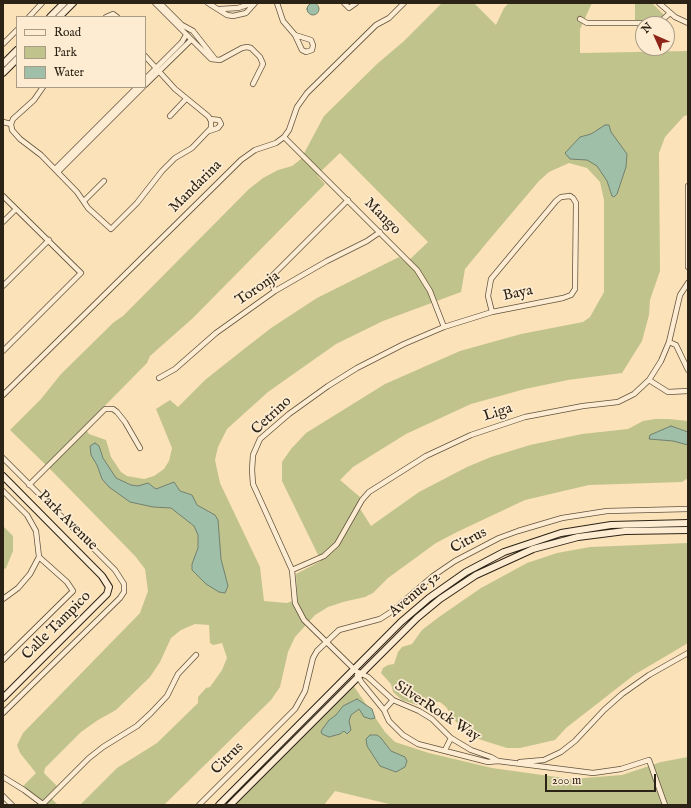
<!DOCTYPE html>
<style>
body{margin:0}
#map{position:relative;width:691px;height:808px;overflow:hidden;background:#fce2b8;font-family:"IM FELL English",serif}
canvas{display:block}
.frame{position:absolute;inset:0;border:4px solid #2c2317;pointer-events:none}
.legend{position:absolute;left:16px;top:16px;width:130px;height:72px;box-sizing:border-box;background:#fdecd1;border:1px solid #a99c87;margin:0;padding:5px 7px;list-style:none;font-size:12px;color:#2c2317}
.legend li{display:flex;align-items:center;gap:8px;height:20px}
.legend b{width:20px;border:1px solid #a99c87}
.north{position:absolute;left:635px;top:16px;width:40px;height:40px;box-sizing:border-box;background:#fdecd1;border:1px solid #a99c87;border-radius:50%;rotate:315deg;font-size:11px;font-weight:700;line-height:16px;text-align:center;color:#2c2317}
.north::after{content:'';display:block;margin:auto;width:14px;height:18px;background:#8f2418;clip-path:polygon(50% 0,100% 100%,50% 72%,0 100%)}
.scale{position:absolute;left:545px;top:774px;width:111px;height:18px;box-sizing:border-box;border:2px solid #2c2317;border-top:0;padding-left:5px;font-size:12px;line-height:14px;white-space:nowrap;color:#2c2317;-webkit-text-stroke:3px #fdecd1;paint-order:stroke}
</style>
<div id="map">
<canvas width="691" height="808"></canvas>
<div class="frame"></div>
<ul class="legend">
<li><b style="height:5px;background:#fdecd1"></b>Road</li>
<li><b style="height:11px;background:#c1c38d"></b>Park</li>
<li><b style="height:11px;background:#a0bfa8"></b>Water</li>
</ul>
<div class="north">N</div>
<div class="scale">200 m</div>
</div>
<script>
const ctx = document.querySelector('canvas').getContext('2d');
ctx.lineJoin = 'round';
function fill(path, color) { ctx.fillStyle = color; ctx.fill(path, 'evenodd'); }
const toPath = rows => new Path2D(rows.map(r => 'M' + r).join(''));
function stroke(path, color, width, dash) { ctx.strokeStyle = color; ctx.lineWidth = width; ctx.lineCap = dash ? 'butt' : 'round'; ctx.setLineDash(dash || []); ctx.stroke(path); }
function drawText(font, color, halo, rows, align = 'center') {
  ctx.font = font + ' "IM FELL English",serif'; ctx.lineWidth = 3.5; ctx.setLineDash([]); ctx.textBaseline = 'middle'; ctx.strokeStyle = halo; ctx.fillStyle = color; for (const [text, x, y, turn = 0] of rows) {
    ctx.save(); ctx.translate(x, y); ctx.rotate((+turn || 0) * Math.PI / 180); ctx.textAlign = isNaN(turn) ? turn : align; if (halo) ctx.strokeText(text, 0, 0); ctx.fillText(text, 0, 0); ctx.restore();
  }
}
fill(toPath([
 [442,3,474,3,496,25,504,8,509,3,592,3,580,29,580,53,688,51,688,115,684,116,665,137,659,153,660,271,650,300,649,315,642,341,622,373,568,380,525,389,471,404,406,434,353,467,340,480,360,497,357,504,371,526,419,492,467,467,491,457,530,445,582,434,628,429,643,421,655,419,669,419,688,421,688,478,682,482,589,485,525,500,457,532,436,543,388,578,373,593,365,597,343,602,328,607,315,615,295,637,288,652,280,687,271,700,164,805,80,805,117,768,157,743,198,703,198,697,206,688,210,687,222,670,227,658,222,643,213,645,210,643,209,625,195,624,181,630,171,638,160,662,150,677,116,710,98,720,81,732,45,768,44,773,57,786,48,795,58,805,46,805,23,786,36,773,20,753,17,745,23,733,140,613,148,591,145,569,135,556,51,470,10,430,41,399,61,374,114,322,123,316,249,189,263,178,278,170,292,166,301,159,324,116,377,64,404,41],
 [340,153,428,242,406,263,399,257,317,298,271,328,239,353,205,380,178,407,170,400,156,409,172,448,169,461,164,469,154,476,144,479,127,476,121,472,111,457,106,440,89,434,84,427,147,363,150,356,193,318,325,184,317,175],
 [569,163,587,168,600,182,604,200,604,292,590,317,583,322,521,334,460,351,385,384,306,433,291,449,282,462,282,481,321,561,296,574,297,599,287,603,264,601,260,567,220,483,215,460,218,447,227,429,268,392,336,344,383,321,461,292,465,269,489,240,539,181,549,172],
 [635,3,652,3,664,15,657,21,635,21],
 [3,526,13,536,13,551,6,568,3,570],
 [688,543,688,643,634,675,566,728,555,740,520,748,507,748,472,737,456,722,446,707,440,702,432,702,420,706,402,700,393,692,391,684,381,673,383,668,388,665,394,664,398,652,402,647,412,644,422,630,439,617,481,588,527,563,557,553,590,547],
 [353,685,385,732,395,742,429,753,492,768,571,779,622,775,661,762,688,757,688,805,393,805,335,791,324,805,235,805]
]), '#c1c38d');
const water = toPath([
 '307 9a6 6 0 1 1 12 0a6 6 0 1 1-12 0Z',
 [605,125,609,125,611,132,627,154,626,167,617,194,614,197,612,196,607,181,597,166,587,160,570,159,565,153,580,137,591,134,605,125],
 [671,426,688,432,688,445,673,441,649,439,650,435,671,426],
 [95,443,99,446,103,458,116,478,131,485,138,486,148,483,156,489,174,482,180,491,192,495,197,505,215,515,218,520,221,559,228,586,225,593,219,592,206,584,192,570,192,564,198,548,198,535,194,526,171,508,153,507,130,502,109,487,102,479,97,465,91,455,90,446,95,443],
 [357,699,372,709,375,718,371,719,364,717,359,709,351,715,349,721,351,730,347,734,344,731,340,734,329,737,322,734,321,731,329,720,336,715,343,706,357,699],
 [370,735,377,735,381,738,391,751,405,757,407,761,405,767,396,772,380,766,367,746,366,739,370,735]
]);
fill(water, '#a0bfa8');
stroke(water, '#72816e', 1);
const street = toPath([
 [155,3,211,59,220,60,242,48,247,47,251,48,260,57,263,64,253,84],
 [160,3,182,25,193,31,215,59],
 [208,3,227,15,233,16,246,13,255,3],
 [277,3,283,21,295,35,302,50,306,52,312,50,313,45,311,40,295,35],
 [344,3,349,8,356,3],
 [659,3,675,17,688,23],
 [220,9,238,8,253,3],
 [29,17,42,3],
 [106,17,113,14,117,17],
 [580,19,587,23,654,23,661,21,670,13],
 [3,44,17,30],
 [145,79,182,42,186,35],
 [145,85,191,40],
 [170,116,186,99],
 [3,122,11,124],
 [11,124,12,130,20,139,41,155,77,192,88,208,111,229,137,203,162,171,175,158,192,148,211,128,211,120,208,116,175,89,145,56],
 [11,124,13,119,34,100,43,87],
 [209,131,218,128,221,124,219,120,210,119],
 [284,137,417,270,430,291,444,327],
 [55,169,137,87],
 [58,172,143,87],
 [688,186,688,267],
 [3,196,81,273,3,351],
 [570,196,573,198,576,203,575,289,571,295,563,298,492,312,488,296,491,279,556,201,561,197,570,196],
 [84,201,104,181],
 [3,222,16,209],
 [3,286,49,240],
 [275,291,270,280,273,275,348,200],
 [492,312,444,327,404,344,357,368,328,386,289,414,260,439,253,455,252,470,253,484,292,570,295,603,304,620,356,671,368,677,393,700,419,711,432,719,451,738,471,750,491,757,498,761],
 [669,342,676,345,688,370],
 [159,378,175,369,216,333,275,291,327,261,367,241,380,232],
 [649,380,668,392,688,391],
 [3,395,241,160,255,150,276,143,284,137,289,130,297,107,307,93,376,25,389,18,404,3],
 [3,458,115,570,124,584,124,592,120,598,3,713],
 [29,485,105,409,113,409,117,412,125,422,140,448],
 [3,491,27,515,36,531,39,557,30,574,18,588,3,599],
 [292,570,324,556,337,544,362,500,369,492,426,456,471,435,525,417,583,406,618,402,634,394,649,380,661,361,669,342,680,295,688,283],
 [3,660,73,591,67,582,39,557],
 [357,675,362,683,384,710,389,721,403,735,418,744,488,762,498,761,593,773,621,769,649,760,665,805],
 [384,710,393,700],
 [445,750,451,738],
 [520,762,544,760,561,752,575,741,604,710,622,694,649,675,688,653],
 [3,777,24,790,44,805],
 [3,796,12,805],
 [43,804,89,758,103,747,137,726,151,713,167,696,178,674,196,655],
 [199,805,295,709,305,691,313,658,317,651,339,630,380,619,391,612,433,576,455,561,499,538,518,531,562,518,607,511,688,509]
]);
const secondary = toPath([
 [50,17,64,3],
 [59,17,73,3],
 [3,64,17,50],
 [3,73,17,59],
 [3,476,102,576,109,587,107,594,3,698],
 [219,805,401,622,429,598,466,572,504,552,561,533,611,525,688,523],
 [230,805,417,618,440,599,476,575,533,549,578,537,625,531,688,530]
]);
stroke(street, '#60533f', 6);
stroke(secondary, '#2c2317', 8);
stroke(street, '#fdecd1', 4.5);
stroke(secondary, '#fdecd1', 6);
drawText('15px', '#2c2317', '#fdecd1', [
 ["Mandarina",196,187,-45],
 ["Mango",382,217,45],
 ["Toronja",258,289,-34],
 ["Baya",518,294,-12],
 ["Liga",498,413,-18],
 ["Cetrino",272,416,-43],
 ["Park Avenue",67,521,45],
 ["Citrus",469,541,-28],
 ["Avenue 52",415,595,-40],
 ["Calle Tampico",57,626,-45],
 ["SilverRock Way",437,712,33],
 ["Citrus",228,759,-45]
]);
</script>
